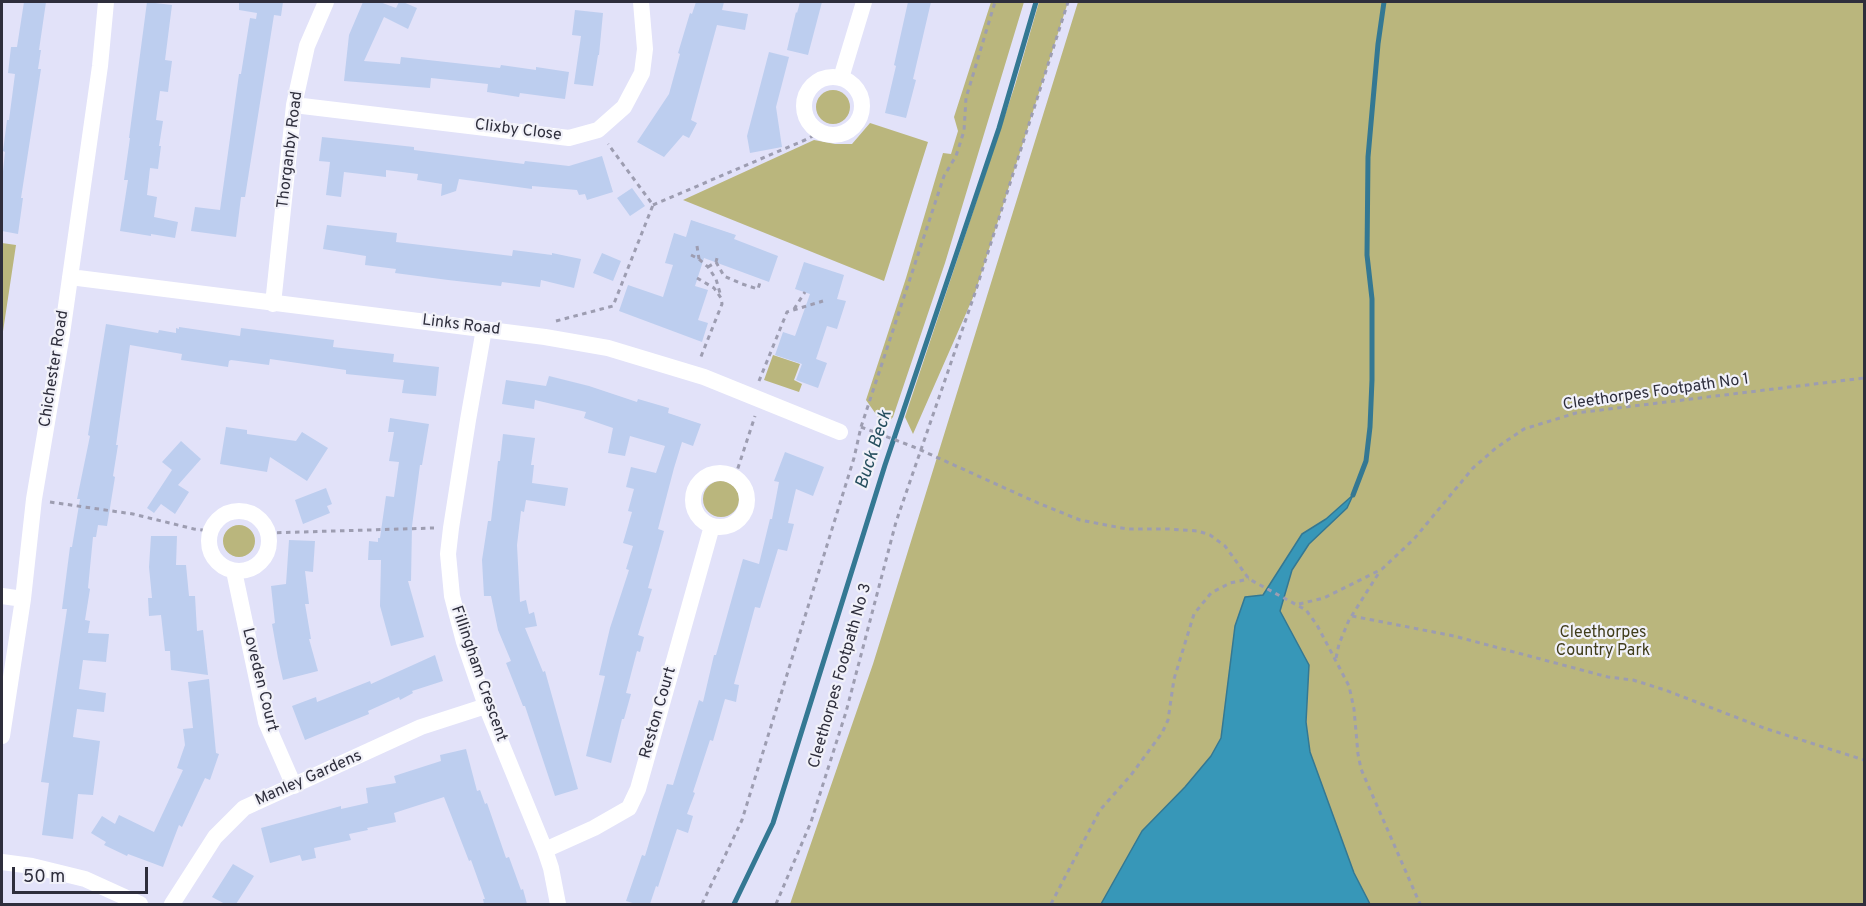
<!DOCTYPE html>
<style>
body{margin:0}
#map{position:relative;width:1866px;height:906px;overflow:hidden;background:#e2e2f9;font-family:Overpass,sans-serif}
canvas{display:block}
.frame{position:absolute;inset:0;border:3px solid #2e2e3c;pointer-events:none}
.scale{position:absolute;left:12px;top:867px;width:136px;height:27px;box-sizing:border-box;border:3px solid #2e2e3c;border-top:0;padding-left:8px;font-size:18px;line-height:21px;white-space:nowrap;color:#2e2e3c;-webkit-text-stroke:4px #f1f1f9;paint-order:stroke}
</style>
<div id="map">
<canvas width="1866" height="906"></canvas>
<div class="frame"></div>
<div class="scale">50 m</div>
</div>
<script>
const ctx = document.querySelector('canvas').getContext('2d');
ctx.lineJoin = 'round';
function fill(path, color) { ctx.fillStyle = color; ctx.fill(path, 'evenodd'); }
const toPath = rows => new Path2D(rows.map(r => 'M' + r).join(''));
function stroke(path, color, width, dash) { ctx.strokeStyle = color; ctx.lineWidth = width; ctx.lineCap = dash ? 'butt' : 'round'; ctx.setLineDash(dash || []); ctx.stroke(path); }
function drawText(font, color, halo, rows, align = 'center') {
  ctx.font = font + ' Overpass,sans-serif'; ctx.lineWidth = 4.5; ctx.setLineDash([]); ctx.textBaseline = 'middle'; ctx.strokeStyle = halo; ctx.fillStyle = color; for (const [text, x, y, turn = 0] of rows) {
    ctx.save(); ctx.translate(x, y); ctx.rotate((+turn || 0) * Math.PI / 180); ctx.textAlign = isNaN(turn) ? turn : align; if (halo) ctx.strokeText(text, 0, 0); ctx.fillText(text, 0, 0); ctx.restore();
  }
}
fill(toPath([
 [991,2,1024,2,945,263,893,417,885,427,866,400,906,278,943,153,951,154,958,131,954,117],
 [1039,2,1068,2,975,293,913,434,905,417,1015,85],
 [1078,2,1864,2,1864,904,790,904,873,664],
 '816 107a17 17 0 1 1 34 0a17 17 0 1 1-34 0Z',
 [870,123,928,142,884,281,683,200,814,140,835,144,852,144],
 [2,243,16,245,2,338],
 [773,355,800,364,794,380,802,384,799,392,764,380],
 '703 499a18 18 0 1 1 36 0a18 18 0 1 1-36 0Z',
 '223 541a16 16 0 1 1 32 0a16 16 0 1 1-32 0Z'
]), '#bab67d');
const water = toPath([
 [1353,495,1347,508,1309,544,1292,570,1280,611,1309,665,1306,722,1310,752,1354,873,1370,904,1101,904,1142,831,1185,787,1211,756,1221,738,1235,626,1245,597,1263,595,1302,534,1326,519,1353,495]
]);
fill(water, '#3797b8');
stroke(water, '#347893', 1.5);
stroke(toPath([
 [1353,495,1366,461,1370,427,1372,380,1372,299,1367,255,1368,157,1378,44,1384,2],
 [734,904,773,823,885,465,999,128,1036,2]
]), '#347893', 5);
fill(toPath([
 [24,2,46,2,39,50,41,50,38,69,41,69,21,198,23,198,18,234,2,231,2,181,5,152,3,151,7,120,9,120,15,74,8,73,11,47,17,47],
 [147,2,172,5,165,60,172,61,170,76,168,92,160,91,156,120,163,121,159,146,161,146,158,169,150,168,147,195,157,197,154,217,178,222,175,238,151,234,151,236,120,231,128,180,124,180,130,138,129,138],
 [239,2,283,2,281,16,274,15,245,197,241,197,236,237,191,231,195,207,220,210,239,74,241,74,250,18,256,19,257,13,239,10],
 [363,2,380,2,396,8,399,2,403,2,417,8,408,29,384,17,364,61,400,64,401,57,500,68,501,65,536,70,536,67,569,72,565,99,520,93,519,97,487,92,488,84,431,78,430,88,344,81,349,35],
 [696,2,724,2,722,10,748,14,745,30,717,25,691,120,697,123,689,138,683,135,664,157,637,142,669,94,680,54,678,53,690,13,692,14],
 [800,2,822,2,808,55,787,50,796,12,797,13],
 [908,2,931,2,913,79,916,80,906,118,885,113,896,66,894,65],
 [575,10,603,13,599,55,598,55,593,86,574,84,581,36,572,35],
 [769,52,789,57,776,107,782,147,750,153,747,136],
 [322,137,414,147,414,150,524,164,525,161,569,166,602,156,613,192,587,200,585,194,579,195,577,190,532,186,532,189,459,179,456,191,441,196,442,184,417,180,418,174,386,170,386,177,344,172,341,197,326,195,330,162,319,161],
 [632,188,645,206,630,216,617,198],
 [691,220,736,235,734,239,778,256,769,282,704,258,695,286,708,290,698,320,708,323,702,342,619,311,628,285,663,297,673,265,665,263,674,233,686,237],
 [327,225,397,233,396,242,512,256,513,250,552,255,552,253,581,259,574,288,541,280,540,287,502,282,501,286,448,280,395,273,396,269,365,265,366,256,323,249],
 [602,253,621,261,613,281,593,273],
 [804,262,844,275,837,299,846,301,837,329,827,326,816,359,827,363,818,388,796,380,802,364,775,355,783,332,795,336,810,294,795,289],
 [106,324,158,333,159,330,176,333,176,328,179,329,179,327,240,336,241,328,334,340,333,347,394,354,393,362,439,367,436,396,402,393,404,380,346,374,346,370,270,359,269,365,231,360,229,361,228,367,181,360,182,354,130,345,116,445,118,445,113,476,115,477,107,526,98,525,96,537,93,537,88,588,90,589,85,620,90,621,88,633,109,634,106,662,83,660,79,689,106,693,104,712,77,709,73,737,100,741,93,795,78,794,73,839,42,835,49,783,41,782,67,609,62,609,70,547,72,547,80,499,77,499,90,436,88,435],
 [549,376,589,386,637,402,638,399,669,408,668,413,701,424,693,446,682,442,674,468,658,529,664,531,648,588,652,589,638,635,644,637,640,652,637,651,626,693,631,694,624,719,622,719,611,763,586,756,605,676,599,675,610,628,629,570,626,569,633,546,623,543,632,512,628,511,634,489,626,487,631,467,656,473,665,446,630,436,625,456,608,453,613,428,584,418,586,412,535,400,534,409,502,404,506,380,546,386],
 [390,418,429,424,422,465,420,465,412,526,411,581,408,581,424,637,391,646,380,606,381,560,368,560,369,541,378,542,378,538,380,538,386,496,394,497,399,462,389,461,394,432,388,432],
 [226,427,247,430,247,434,296,441,302,432,328,448,307,481,270,457,267,472,220,464],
 [503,434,535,438,531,465,534,465,532,483,568,488,565,506,526,500,524,512,521,511,517,545,520,602,526,600,529,614,534,612,537,626,525,628,543,672,545,671,578,789,555,796,525,706,523,706,506,663,511,661,498,630,491,596,484,596,482,560,488,521,491,521,498,461,500,461],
 [181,441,201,459,178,485,189,492,175,514,161,504,154,513,147,508,172,470,162,462],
 [785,452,824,467,813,496,796,489,788,523,794,524,787,551,778,549,760,608,755,607,734,684,739,685,736,702,725,699,713,741,710,740,693,792,695,793,687,814,693,816,688,833,677,829,658,887,656,886,650,904,636,904,626,901,642,855,645,856,667,784,673,785,699,700,703,702,714,655,716,655,743,559,759,564,770,519,772,519,779,482,774,481],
 [326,488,332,504,327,506,330,513,303,524,295,500],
 [151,536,177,536,176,565,186,565,189,596,195,596,197,631,203,630,208,675,171,670,170,651,165,651,161,615,149,616,148,598,152,598,149,567],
 [289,540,315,541,313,572,305,571,309,604,305,604,311,639,309,639,318,671,283,680,278,658,272,624,275,623,271,586,286,584],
 [435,655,443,681,412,691,413,693,400,700,399,697,368,711,369,714,305,740,292,706,316,697,317,702,370,681,371,684],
 [209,679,216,753,219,754,210,780,205,778,182,827,179,825,163,867,128,854,127,856,104,845,106,842,91,833,102,816,115,824,119,815,154,832,183,770,177,768,185,745,183,729,193,728,188,682],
 [466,749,477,791,480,790,485,804,487,803,506,858,509,857,521,890,523,889,527,904,484,904,483,899,485,899,471,860,469,861,444,797,394,813,396,822,367,828,368,830,349,834,351,840,314,848,316,858,302,861,300,855,270,863,261,828,341,806,341,809,368,803,366,788,396,783,394,776,441,761,440,755],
 [233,864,254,876,236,904,225,904,212,897]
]), '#bdceef');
stroke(toPath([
 [653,205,805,140,822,131],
 [697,246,699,259],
 [691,255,699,259,708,267,716,279,720,293],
 [716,262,724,276,742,284,758,289,761,279],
 [708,267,716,262,717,258],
 [697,278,714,288,721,298,722,304,700,359],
 [794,309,805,292],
 [556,321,613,306,653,205,608,144],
 [759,381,787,312,823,301],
 [861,427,914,447,1038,503,1080,520,1127,529,1168,529,1198,531,1210,535,1225,546,1249,579,1306,610,1317,625,1349,686,1354,709,1358,754,1361,769,1420,904],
 [735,477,755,416],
 [50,502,133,514,194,529,210,531],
 [268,533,434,528],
 [1299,604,1324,598,1382,569,1414,539,1473,468,1496,448,1524,429,1576,413,1864,378],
 [1352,616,1454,636,1608,677,1633,680,1665,690,1764,728,1864,760],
 [1336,658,1339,644,1349,620,1380,571],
 [702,904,742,820,854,458,861,427,944,176,956,156,964,131,966,98,995,2],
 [776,904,811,822,846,712,896,522,975,293,1068,2],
 [1051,904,1100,810,1131,775,1162,733,1168,720,1174,679,1194,614,1211,593,1230,583,1249,579]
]), '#9d9db1', 3, [4.5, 4.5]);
stroke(toPath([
 '804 106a29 29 0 1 1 58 0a29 29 0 1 1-58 0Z',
 [841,78,864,2],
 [294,105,569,138,598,130,624,107,642,73,645,49,641,2],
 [70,277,545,337,608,348,704,377,840,432],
 [273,304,294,105,307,46,326,2],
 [484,329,468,420,451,528,448,554,452,596,464,642,486,706,545,850,551,868,558,904],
 '693 500a27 27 0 1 1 54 0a27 27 0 1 1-54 0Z',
 '209 541a30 30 0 1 1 60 0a30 30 0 1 1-60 0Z',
 [234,571,266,722,294,786],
 [2,596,23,599],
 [2,736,23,599,34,499,62,334,100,66,106,2],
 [545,850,594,828,629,808,638,789,712,526],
 [2,862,32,866,85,879,140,904],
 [172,904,215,837,244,808,421,727,486,706]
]), '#fff', 16);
drawText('16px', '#2e2e3c', '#f1f1f9', [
 ["Clixby Close",518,131,7],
 ["Thorganby Road",291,150,-83],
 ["Links Road",461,326,7],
 ["Chichester Road",55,369,-81],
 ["Cleethorpes Footpath No 1",1656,393,-8],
 ["Fillingham Crescent",478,674,71],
 ["Cleethorpes Footpath No 3",841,676,-74],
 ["Loveden Court",259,680,76],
 ["Reston Court",659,713,-74],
 ["Manley Gardens",309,779,-24]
]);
drawText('16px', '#403d1b', '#f1f1f9', [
 ["Cleethorpes",1603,634],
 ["Country Park",1603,652]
]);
drawText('italic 18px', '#264f5e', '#f1f1f9', [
 ["Buck Beck",875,450,-72]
]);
</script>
